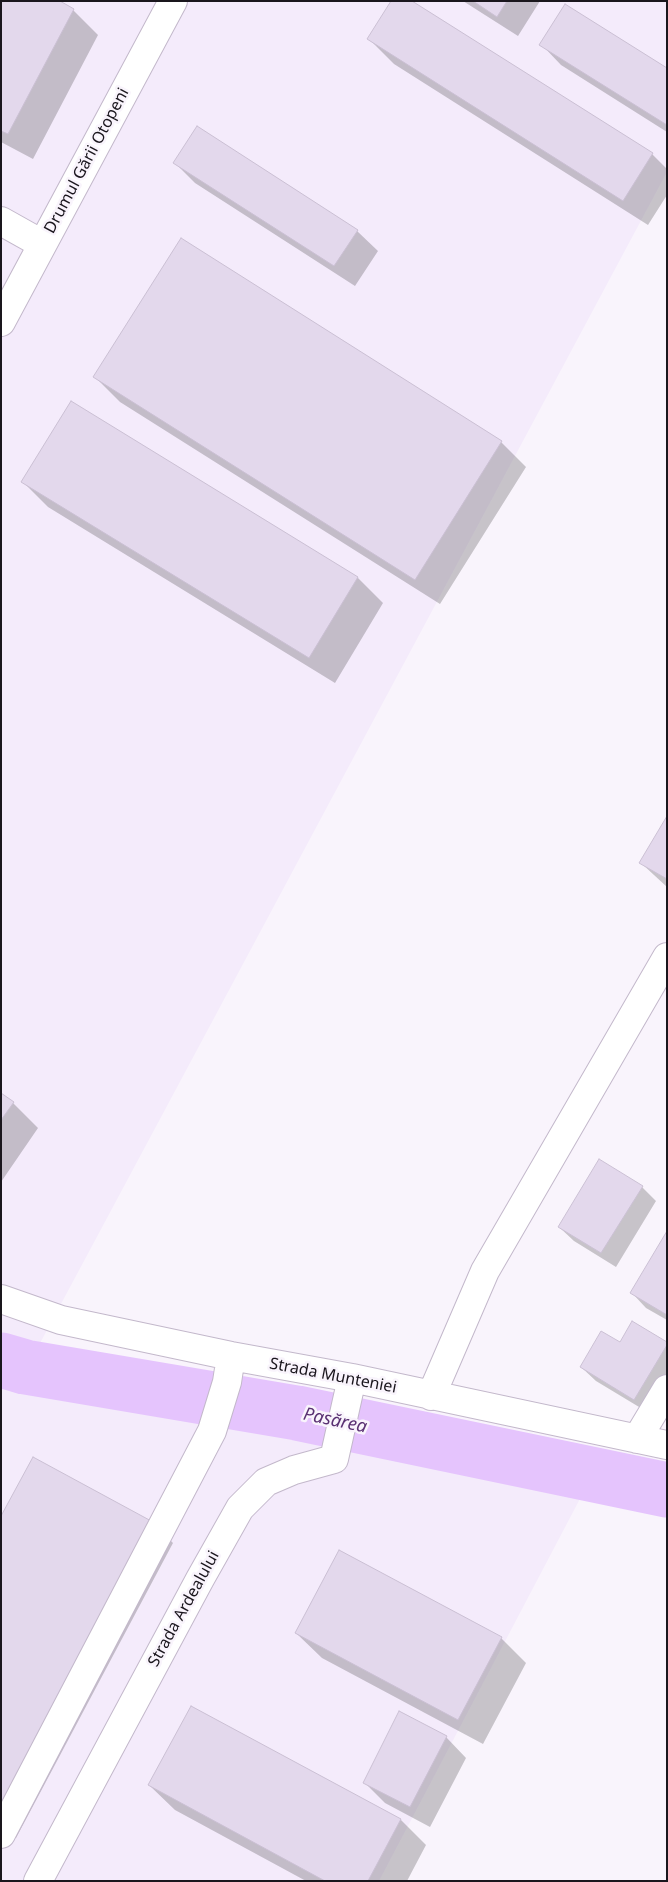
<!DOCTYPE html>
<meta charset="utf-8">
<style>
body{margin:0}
#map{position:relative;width:668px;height:1882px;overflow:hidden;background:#f9f4fc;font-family:"Noto Sans",sans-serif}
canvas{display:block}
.frame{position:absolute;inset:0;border:2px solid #1a161d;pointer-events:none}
</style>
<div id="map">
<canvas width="668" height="1882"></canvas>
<div class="frame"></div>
</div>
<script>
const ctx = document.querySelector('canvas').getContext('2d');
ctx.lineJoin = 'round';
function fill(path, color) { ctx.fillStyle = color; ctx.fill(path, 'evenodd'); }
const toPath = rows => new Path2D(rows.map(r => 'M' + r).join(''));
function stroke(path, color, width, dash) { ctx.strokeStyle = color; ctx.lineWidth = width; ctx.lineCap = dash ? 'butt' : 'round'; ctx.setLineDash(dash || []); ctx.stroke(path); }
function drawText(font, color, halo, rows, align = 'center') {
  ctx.font = font + ' "Noto Sans",sans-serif'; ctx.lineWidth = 5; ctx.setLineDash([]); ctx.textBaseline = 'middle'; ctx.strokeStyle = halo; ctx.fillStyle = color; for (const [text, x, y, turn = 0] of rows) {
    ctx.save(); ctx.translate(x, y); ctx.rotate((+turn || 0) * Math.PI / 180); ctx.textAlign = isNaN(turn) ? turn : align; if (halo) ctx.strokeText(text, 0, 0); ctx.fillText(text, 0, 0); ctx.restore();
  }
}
fill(toPath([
 [1,1,667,1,667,172,39,1345,216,1373,603,1455,379,1881,1,1881]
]), '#f4ebfb');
fill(toPath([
 [1,1,73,10,98,35,33,159,1,142],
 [463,1,540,1,518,36],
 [369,39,652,154,667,169,667,195,648,225,394,64],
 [541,44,667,70,667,132,561,65],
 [175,163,357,231,378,251,355,286,195,183],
 [95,377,501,442,526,467,440,604,120,402],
 [71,403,358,578,383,603,335,683,48,507,23,482],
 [667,819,667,887,641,863],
 [1,1094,13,1103,38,1128,1,1182],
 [642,1187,656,1201,616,1267,574,1241,559,1227],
 [667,1234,667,1320,646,1308,632,1293],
 [621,1343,667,1343,667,1383,649,1413,596,1381,581,1367],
 [153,1523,173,1543,16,1838,1,1830],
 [296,1633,501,1638,526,1663,483,1744,322,1658],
 [191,1708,401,1820,426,1845,407,1881,306,1881,175,1810,149,1785],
 [446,1737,466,1758,430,1827,385,1803,364,1782]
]), '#0003');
stroke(toPath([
 [1,1360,25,1367,297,1413,667,1490]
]), '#e5c4fd', 55);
const building = toPath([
 [1,1,60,1,74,9,8,134,1,131,1,1],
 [391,1,412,1,653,153,623,201,367,39,391,1],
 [473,1,507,1,497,17,473,1],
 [565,4,667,68,667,125,539,45,565,4],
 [197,126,358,230,334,266,173,163,197,126],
 [181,238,502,441,415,580,93,377,181,238],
 [71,401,358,577,309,658,21,482,71,401],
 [667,816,667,879,639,863,667,816],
 [1,1093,14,1102,1,1120,1,1093],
 [599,1159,643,1186,601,1253,558,1227,599,1159],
 [667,1231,667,1315,630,1293,667,1231],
 [632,1321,667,1342,667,1345,634,1400,580,1367,601,1331,620,1342,632,1321],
 [33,1457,153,1522,1,1808,1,1516,33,1457],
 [339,1550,502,1637,458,1720,295,1633,339,1550],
 [191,1706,401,1819,368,1881,325,1881,148,1785,191,1706],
 [399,1711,447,1736,410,1807,363,1783,399,1711]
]);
fill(building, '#e3d8ec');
stroke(building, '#cbc0d4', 1);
const minor = toPath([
 [1,221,42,244],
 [1,1299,61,1320,231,1356,352,1378,667,1445],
 [431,1396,485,1271,667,957],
 [637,1439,667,1389],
 [1,1834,212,1431,227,1382,231,1356],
 [38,1881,200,1579,240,1508,266,1482,294,1470,334,1459,352,1378]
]);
const major = toPath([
 [1,322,173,1]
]);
stroke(minor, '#c3b8cb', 30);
stroke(major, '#c3b8cb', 30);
stroke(minor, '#fff', 28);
stroke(major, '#fff', 28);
drawText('16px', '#1a161d', '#f9f4fc', [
 ["Drumul Gării Otopeni",87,161,-62],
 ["Strada Munteniei",333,1376,11],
 ["Strada Ardealului",184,1609,-61]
]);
drawText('italic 18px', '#5a3173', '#f9f4fc', [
 ["Pasărea",335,1421,12]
]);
</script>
